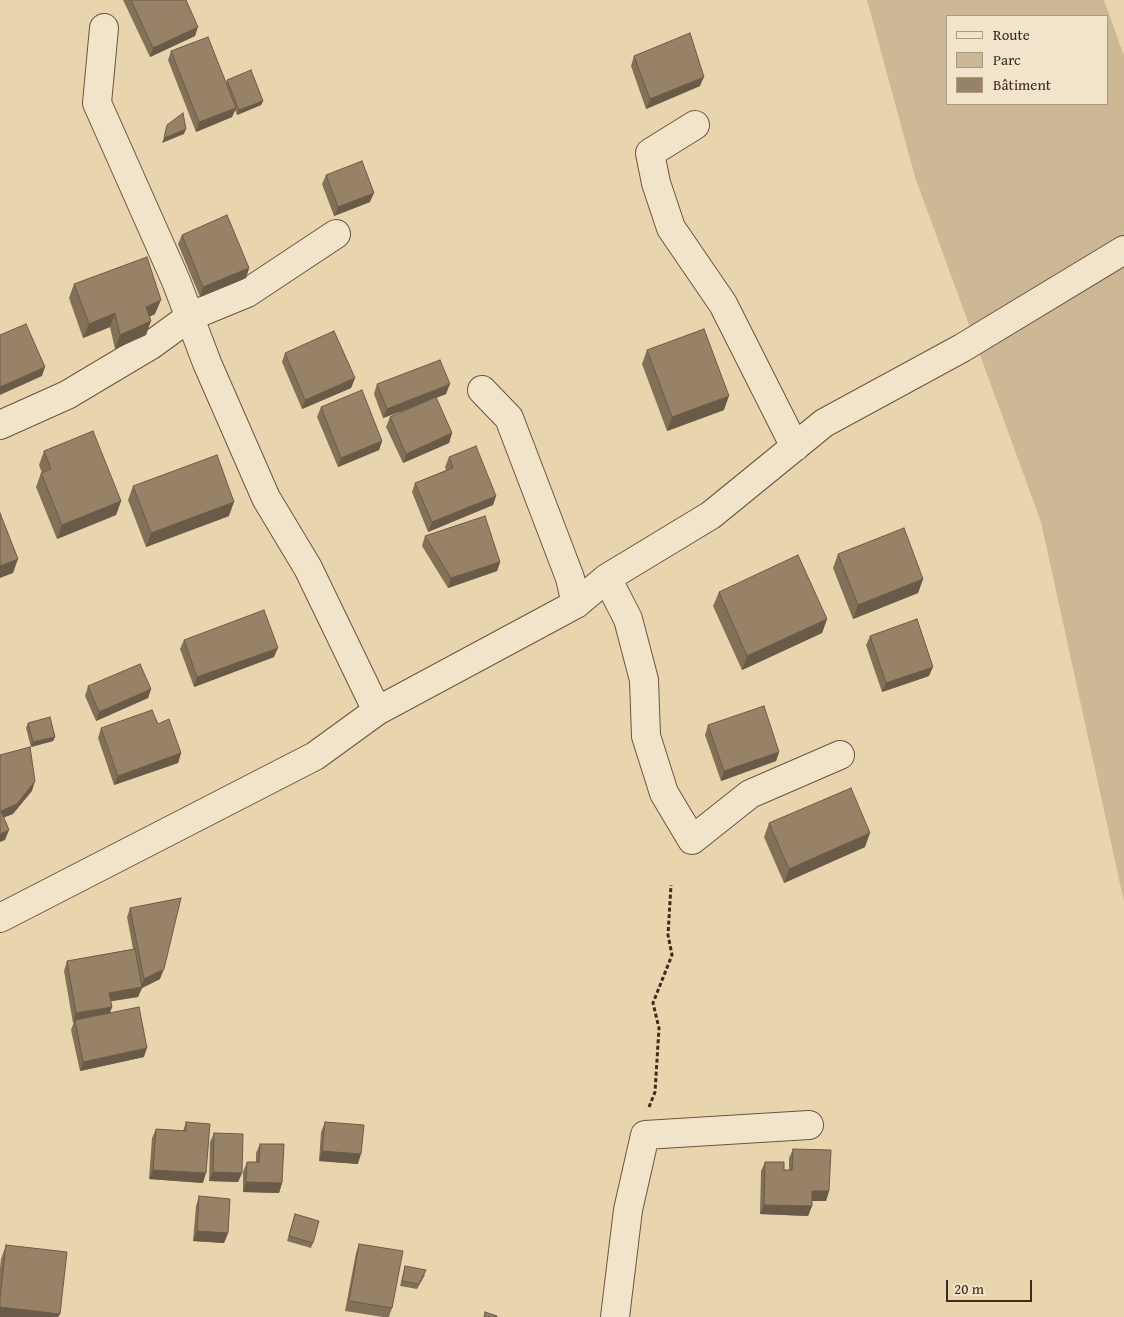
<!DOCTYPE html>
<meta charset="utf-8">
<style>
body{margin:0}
#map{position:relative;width:1124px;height:1317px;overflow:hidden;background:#e9d5ad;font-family:"Gentium Book Plus",serif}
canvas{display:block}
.legend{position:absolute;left:946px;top:15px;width:162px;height:90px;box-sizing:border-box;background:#f1e4ca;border:1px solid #ab9984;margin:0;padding:6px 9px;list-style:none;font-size:15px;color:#41291b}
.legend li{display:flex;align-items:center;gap:10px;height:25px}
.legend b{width:25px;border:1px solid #ab9984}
.scale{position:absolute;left:946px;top:1280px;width:86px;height:22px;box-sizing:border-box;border:2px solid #41291b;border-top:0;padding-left:6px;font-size:15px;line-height:18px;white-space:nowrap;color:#41291b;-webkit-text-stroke:4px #f1e4ca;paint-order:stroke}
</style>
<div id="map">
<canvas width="1124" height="1317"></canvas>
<ul class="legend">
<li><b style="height:6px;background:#f1e4ca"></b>Route</li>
<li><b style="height:14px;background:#ccb894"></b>Parc</li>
<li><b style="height:14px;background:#988267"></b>Bâtiment</li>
</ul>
<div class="scale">20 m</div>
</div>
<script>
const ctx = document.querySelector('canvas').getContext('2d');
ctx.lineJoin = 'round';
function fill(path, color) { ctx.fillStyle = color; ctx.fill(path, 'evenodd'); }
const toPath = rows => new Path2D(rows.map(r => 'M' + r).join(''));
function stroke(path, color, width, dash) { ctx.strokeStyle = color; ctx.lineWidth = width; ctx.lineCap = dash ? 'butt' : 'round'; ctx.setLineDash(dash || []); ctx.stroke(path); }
fill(toPath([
 [867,0,1104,0,1124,56,1124,902,1041,522,915,177],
 [948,16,1108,16,1108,104,948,104]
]), '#ccb894');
const street = toPath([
 [104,28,97,103,176,281,207,363,266,498,308,568,377,711],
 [695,125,650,153,656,183,671,228,723,304,795,447],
 [482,390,509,418,570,578,576,604],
 [0,425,67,395,151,345,191,316,247,293,336,234],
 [607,578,628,619,644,680,646,736,664,793,692,840,750,794,840,755],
 [0,918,315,756,377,711,576,604,607,578,711,515,824,423,962,348,1124,250],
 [615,1317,628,1210,645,1135,809,1125]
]);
stroke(street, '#6b5440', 30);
stroke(toPath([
 [649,1107,655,1092,659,1028,653,1003,672,955,668,935,671,885]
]), '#41291b', 3, [4, 2.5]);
stroke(street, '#f1e4ca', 28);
fill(toPath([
 [123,0,186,0,195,36,150,57],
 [171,51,226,83,227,80,263,101,261,105,237,115,235,110,232,117,196,132,168,60],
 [634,56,700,86,646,109,631,66],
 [326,175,370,202,334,216,322,184],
 [182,235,249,268,246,278,200,297,178,244],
 [74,284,155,314,150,316,146,335,115,349,110,327,83,338,69,298],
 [647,350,724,410,667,431,642,364],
 [285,353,355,378,351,388,302,409,282,362],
 [377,384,446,394,436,398,452,433,449,443,403,463,386,427,390,417,414,407,383,418,374,394],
 [321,407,382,441,379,450,338,467,317,417],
 [44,451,121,501,116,515,57,539,36,487,41,473,42,473,39,465],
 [449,457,496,496,493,505,428,532,412,492,415,483,446,470,445,467],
 [133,486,229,516,146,547,128,500],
 [425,536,500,562,497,571,448,588,422,546],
 [838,554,923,579,918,593,853,619,833,568],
 [719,592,827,619,822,633,742,670,713,606],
 [870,636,929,676,882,692,866,645],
 [184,640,274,657,194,687,180,649],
 [88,686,151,689,148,698,96,721,85,696],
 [28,723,55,737,53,741,31,747,26,728],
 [158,724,181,753,178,763,114,785,98,738,101,728],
 [708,725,779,752,776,761,721,781,705,735],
 [769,823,865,847,784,883,764,837],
 [130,908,160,979,142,988,138,997,111,1001,112,1007,110,1013,144,1057,80,1071,71,1030,74,1022,73,1023,64,971,67,961,133,949,127,917],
 [186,1122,203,1183,149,1179,152,1138,156,1129,183,1131],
 [325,1122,358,1164,319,1161,321,1132],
 [214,1133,242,1173,238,1182,209,1181,210,1142],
 [260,1144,282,1183,279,1193,243,1192,243,1172,247,1162,256,1162,256,1153],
 [793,1149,829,1191,826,1201,812,1201,812,1206,808,1216,760,1214,761,1171,765,1162,784,1170,789,1170,789,1158],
 [199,1196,228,1233,224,1243,193,1241,196,1206],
 [295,1214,313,1243,311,1248,287,1241],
 [359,1244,392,1308,389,1317,383,1317,345,1311,356,1253],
 [6,1245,60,1314,58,1317,0,1317,0,1268,1,1259],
 [405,1266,425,1275,417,1289,400,1286]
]), '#837059');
fill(toPath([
 [198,27,195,36,150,57,153,48],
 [704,77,700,86,646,109,650,99],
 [263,101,261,105,237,115,239,110],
 [236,108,232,117,196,132,199,122],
 [186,129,184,134,162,143,164,138],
 [374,193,370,202,334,216,338,207],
 [249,268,246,278,200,297,203,287],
 [161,300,155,314,141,321,146,307],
 [115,313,110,327,83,338,89,324],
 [151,321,146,335,115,349,120,335],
 [45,367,42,376,0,395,0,387],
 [355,378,351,388,302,409,305,400],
 [450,384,446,394,383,418,387,409],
 [729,396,724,410,667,431,672,417],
 [452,433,449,443,403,463,406,454],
 [382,441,379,450,338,467,341,458],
 [496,496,493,505,428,532,432,522],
 [121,501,116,515,57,539,62,525],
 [234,502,229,516,146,547,151,533],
 [18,559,13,573,0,578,0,566],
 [500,562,497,571,448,588,451,578],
 [923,579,918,593,853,619,858,605],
 [827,619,822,633,742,670,747,656],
 [278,648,274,657,194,687,197,677],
 [933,667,929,676,882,692,886,683],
 [151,689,148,698,96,721,99,712],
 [55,737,53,741,31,747,33,742],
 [779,752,776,761,721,781,724,771],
 [181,753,178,763,114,785,118,776],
 [35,781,32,791,13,814,0,819,1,811],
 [9,830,5,840,0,842,0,834],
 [870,833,865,847,784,883,789,869],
 [164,969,160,979,142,988,138,997,106,1002,109,993,141,987,144,979],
 [112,1007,108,1017,75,1020,74,1022,73,1023,76,1013],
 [147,1048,144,1057,80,1071,83,1062],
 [322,1151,361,1154,358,1164,319,1161],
 [153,1170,206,1173,203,1183,149,1179],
 [213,1172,242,1173,238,1182,209,1181],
 [246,1182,282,1183,279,1193,243,1192],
 [812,1191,829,1191,826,1201,809,1201],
 [764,1205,812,1206,808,1216,760,1214],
 [197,1231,228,1233,224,1243,193,1241],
 [0,1307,60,1314,58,1317,0,1317]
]), '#6a5b48');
const building = toPath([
 [131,0,186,0,198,27,153,48,131,0],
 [690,33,704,77,650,99,634,56,690,33],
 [208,37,236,108,199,122,171,51,208,37],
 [251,70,263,101,239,110,227,80,251,70],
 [183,113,186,129,164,138,167,125,183,113],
 [362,161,374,193,338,207,326,175,362,161],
 [227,215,249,268,203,287,182,235,227,215],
 [147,257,161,300,146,307,151,321,120,335,115,313,89,324,74,284,147,257],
 [26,324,45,367,0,387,0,335,26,324],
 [704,329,729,396,672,417,647,350,704,329],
 [334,331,355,378,305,400,285,353,334,331],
 [440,360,450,384,387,409,377,384,440,360],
 [362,390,382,441,341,458,321,407,362,390],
 [436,397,452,433,406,454,390,417,436,397],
 [93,431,121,501,62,525,41,473,51,469,44,451,93,431],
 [476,446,496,496,432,522,415,483,453,468,449,457,476,446],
 [217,455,234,502,151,533,133,486,217,455],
 [0,513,18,559,0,566,0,513],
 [485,516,500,562,451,578,425,536,485,516],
 [904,528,923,579,858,605,838,554,904,528],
 [798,555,827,619,747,656,719,592,798,555],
 [264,610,278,648,197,677,184,640,264,610],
 [917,619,933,667,886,683,870,636,917,619],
 [140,664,151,689,99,712,88,686,140,664],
 [764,706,779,752,724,771,708,725,764,706],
 [152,710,158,724,169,719,181,753,118,776,101,728,152,710],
 [50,717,55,737,33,742,28,723,50,717],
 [30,747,35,781,17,804,1,811,9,830,0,834,0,755,30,747],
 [851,788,870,833,789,869,769,823,851,788],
 [181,898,164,969,144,979,130,908,181,898],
 [135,949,142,987,109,993,112,1007,76,1013,67,961,135,949],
 [139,1007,147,1048,83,1062,75,1020,139,1007],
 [186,1122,210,1124,206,1173,153,1170,156,1129,186,1131,186,1122],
 [325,1122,364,1125,361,1154,322,1151,325,1122],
 [214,1133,243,1134,242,1173,213,1172,214,1133],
 [260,1144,284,1144,282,1183,246,1182,247,1162,259,1162,260,1144],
 [793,1149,831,1150,829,1191,812,1191,812,1206,764,1205,765,1162,784,1162,784,1170,792,1170,793,1149],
 [199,1196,230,1199,228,1233,197,1231,199,1196],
 [295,1214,319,1221,313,1243,289,1236,295,1214],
 [359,1244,403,1251,392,1308,349,1301,359,1244],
 [6,1245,67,1252,60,1314,0,1307,0,1298,6,1245],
 [405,1266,426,1270,419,1284,402,1281,405,1266],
 [485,1312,497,1316,497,1317,484,1317,485,1312]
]);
fill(building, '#988267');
stroke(building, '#6a5b48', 1);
</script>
